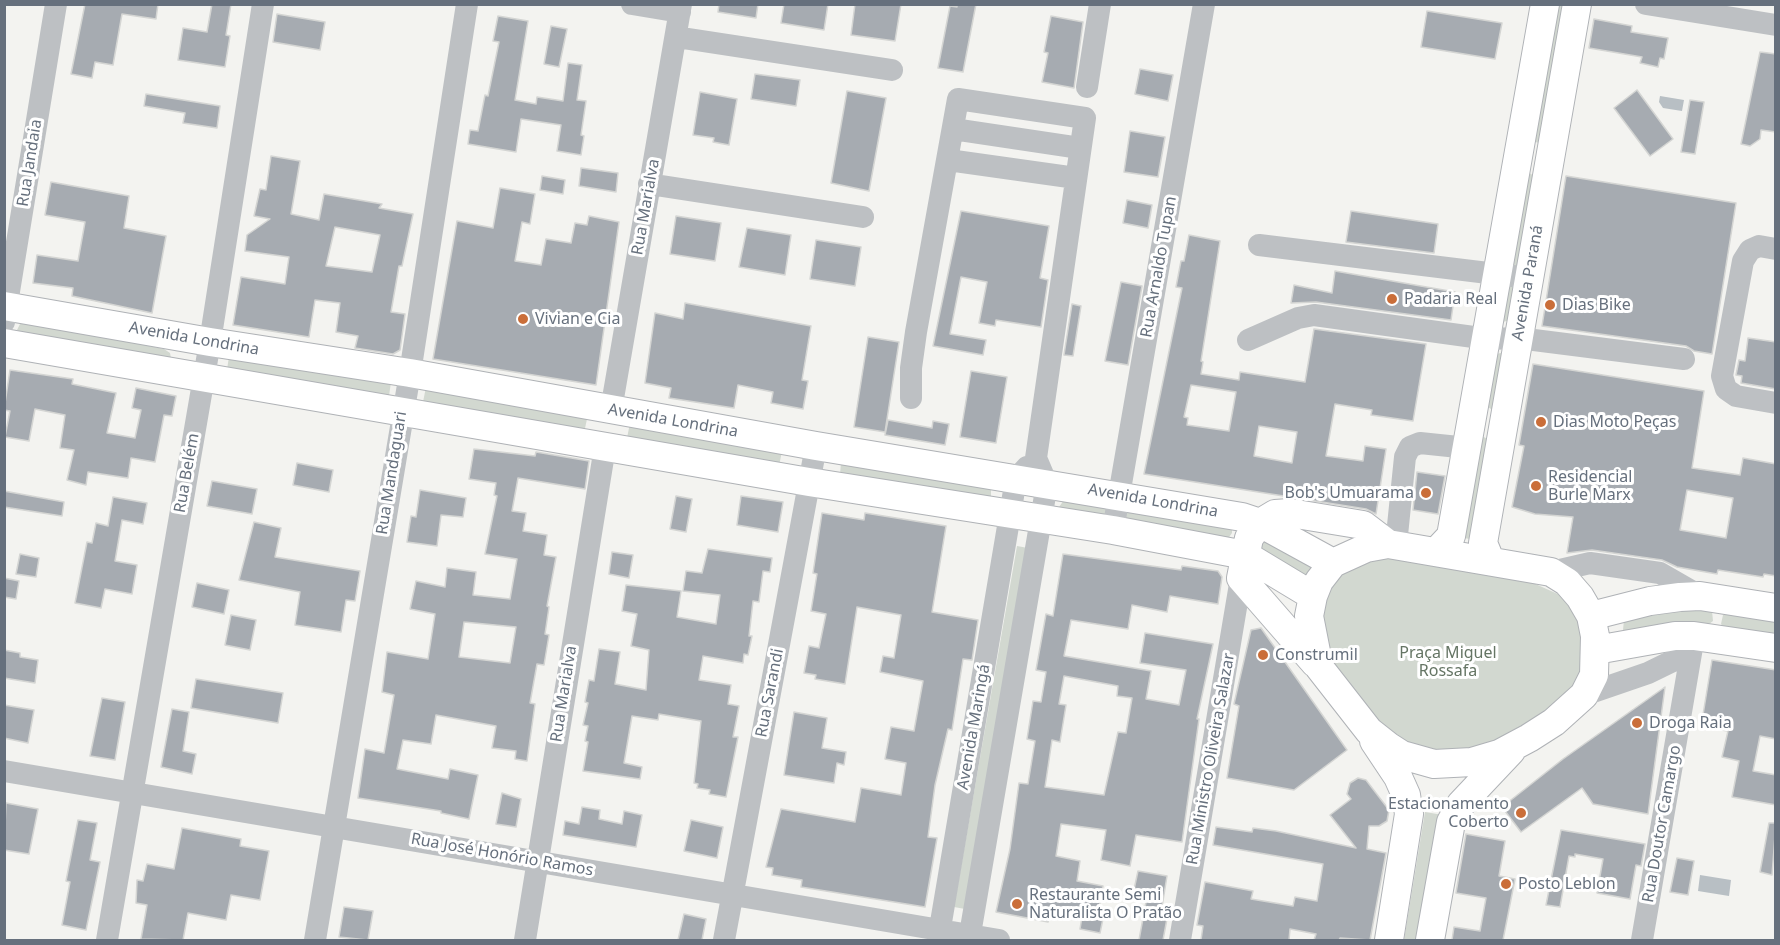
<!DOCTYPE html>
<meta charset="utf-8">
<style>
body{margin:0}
#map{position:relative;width:1780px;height:945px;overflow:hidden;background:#f3f3f0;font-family:"Noto Sans",sans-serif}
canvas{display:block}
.frame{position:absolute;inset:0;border:6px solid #66707d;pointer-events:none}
</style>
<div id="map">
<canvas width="1780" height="945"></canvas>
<div class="frame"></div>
</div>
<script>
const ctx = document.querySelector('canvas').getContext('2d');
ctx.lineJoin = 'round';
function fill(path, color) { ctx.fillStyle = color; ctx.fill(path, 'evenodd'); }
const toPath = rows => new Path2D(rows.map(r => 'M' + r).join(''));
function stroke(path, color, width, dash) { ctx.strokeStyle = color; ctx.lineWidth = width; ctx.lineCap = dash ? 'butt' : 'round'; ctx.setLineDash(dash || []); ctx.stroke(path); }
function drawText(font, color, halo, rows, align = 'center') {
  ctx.font = font + ' "Noto Sans",sans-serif'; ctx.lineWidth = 6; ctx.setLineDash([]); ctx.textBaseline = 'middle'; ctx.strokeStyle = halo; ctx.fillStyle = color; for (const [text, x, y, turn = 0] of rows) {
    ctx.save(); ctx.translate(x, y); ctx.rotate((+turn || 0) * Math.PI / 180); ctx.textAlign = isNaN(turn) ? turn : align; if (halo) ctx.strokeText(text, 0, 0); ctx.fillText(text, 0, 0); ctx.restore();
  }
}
fill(toPath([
 [1554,5,1563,5,1540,143,1530,141],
 [1528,172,1534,176,1510,320,1503,322,1500,319],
 [26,321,164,349,170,353,171,358,21,336,17,330,20,324],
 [1504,352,1494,411,1488,407,1497,354],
 [229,356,391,382,389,396,227,370],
 [426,387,587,419,584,433,423,402],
 [630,423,782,451,779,466,627,438],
 [1482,436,1489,440,1470,539,1464,538],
 [841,462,991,488,991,496,989,500,840,475],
 [1064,500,1101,505,1106,509,1106,516,1059,507],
 [1124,508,1232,529,1232,533,1227,540,1125,523],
 [1260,537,1312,565,1314,571,1309,579,1256,550],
 [1017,546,1028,548,965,909,954,907],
 [1386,558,1531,582,1560,595,1582,622,1584,674,1544,719,1460,758,1394,743,1325,663,1318,614,1333,584,1342,574,1371,560],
 [1678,608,1712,611,1713,621,1709,624,1626,634,1623,630,1624,620],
 [1727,612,1775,619,1775,637,1724,628,1721,624,1723,615],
 [1425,812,1443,815,1421,940,1404,940]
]), '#d2d8d0');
fill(toPath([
 [1660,96,1684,100,1682,111,1663,108,1659,102],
 [1700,875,1731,880,1729,896,1698,891]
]), '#b8bfc4');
const building = toPath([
 [85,4,158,4,156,19,122,14,113,65,95,62,92,78,71,74,85,4],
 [212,4,231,4,226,35,230,36,225,67,178,60,183,28,207,32,212,4],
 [719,4,758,4,756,18,718,12,719,4],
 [784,4,828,4,824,30,781,23,784,4],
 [855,4,901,4,895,41,851,35,855,4],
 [957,4,976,4,963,72,938,68,950,6,957,7,957,4],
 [1427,11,1502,23,1495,59,1421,47,1427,11],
 [277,14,325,22,320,50,273,42,277,14],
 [498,16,528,21,515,100,536,104,537,97,563,101,568,63,582,65,577,100,586,101,581,135,584,136,581,155,557,151,561,125,521,119,516,152,468,144,470,130,478,131,485,95,488,96,499,42,493,41,498,16],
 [1051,16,1083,22,1074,88,1042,82,1048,53,1044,52,1051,16],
 [1594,19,1632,26,1631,32,1668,38,1664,59,1660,58,1658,67,1640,63,1642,57,1589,48,1594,19],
 [551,26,567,29,559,67,544,64,551,26],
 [1760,52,1776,54,1776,132,1761,130,1760,139,1750,146,1741,144,1760,52],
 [1140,69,1173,75,1168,101,1135,94,1140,69],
 [755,74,800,80,796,106,751,99,755,74],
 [1637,90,1673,139,1650,156,1614,108,1637,90],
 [847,91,886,98,869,191,831,183,847,91],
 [700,92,737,99,729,145,713,142,714,138,693,135,700,92],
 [146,94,220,106,217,128,183,123,185,113,144,106,146,94],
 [1690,100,1704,102,1695,154,1681,152,1690,100],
 [1130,131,1165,137,1158,177,1124,172,1130,131],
 [271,156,300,161,291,214,319,220,324,194,382,204,379,208,413,214,402,266,399,266,391,312,405,314,400,350,393,354,355,348,358,336,336,332,340,303,315,300,309,337,233,325,241,277,285,284,289,257,245,251,247,235,270,219,254,216,260,189,266,190,271,156],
 [335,227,380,235,372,272,326,266,335,227],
 [581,168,618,173,616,192,579,186,581,168],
 [542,176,565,180,563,194,540,190,542,176],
 [1566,176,1736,203,1712,354,1694,351,1686,346,1542,326,1566,176],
 [51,182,129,196,124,228,166,236,152,313,72,296,73,288,33,283,37,255,78,261,85,222,45,215,51,182],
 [500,188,535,194,530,224,522,222,515,261,541,265,546,239,571,243,575,223,587,225,589,216,619,222,596,385,433,359,457,221,493,228,500,188],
 [1127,200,1152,205,1148,228,1123,223,1127,200],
 [961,211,1049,226,1040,278,1048,280,1041,327,996,320,995,326,979,323,987,282,961,277,950,334,986,340,983,355,933,346,961,211],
 [1351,211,1438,224,1434,253,1346,242,1351,211],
 [676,216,721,223,715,261,670,254,676,216],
 [747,228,791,235,785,275,739,267,747,228],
 [1189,235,1220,241,1201,361,1203,362,1201,374,1239,380,1240,372,1305,382,1314,329,1426,344,1413,421,1371,415,1372,410,1335,404,1326,456,1363,461,1365,446,1386,449,1376,514,1366,509,1144,474,1182,288,1176,287,1181,261,1184,261,1189,235],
 [1191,385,1236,392,1229,431,1187,425,1188,418,1184,417,1191,385],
 [1259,426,1297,432,1292,463,1254,456,1259,426],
 [816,240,861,247,855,286,810,279,816,240],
 [1335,271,1455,292,1451,320,1316,302,1291,303,1294,285,1332,293,1335,271],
 [1121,282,1142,286,1128,365,1105,361,1121,282],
 [685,303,811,326,802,380,808,381,803,409,771,403,773,392,738,385,734,408,669,398,671,388,645,383,655,313,683,319,685,303],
 [1072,304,1081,306,1073,356,1064,355,1072,304],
 [868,337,899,342,885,432,854,427,868,337],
 [1748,338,1776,342,1776,389,1741,383,1742,376,1736,375,1739,360,1745,361,1748,338],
 [1533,364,1704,391,1692,468,1740,475,1743,458,1776,464,1776,576,1764,574,1763,577,1718,570,1717,574,1677,567,1662,560,1592,550,1567,553,1573,517,1535,514,1512,507,1524,446,1519,445,1533,364],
 [1687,490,1733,498,1726,538,1680,530,1687,490],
 [10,370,73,379,72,384,116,393,107,433,135,438,141,410,132,408,136,388,176,396,172,416,164,415,155,462,131,458,128,478,88,472,86,485,67,480,74,450,60,448,65,415,35,409,29,441,5,437,10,411,4,410,10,370],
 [971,371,1007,377,996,443,960,437,971,371],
 [888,420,932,428,933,421,949,424,945,445,885,435,888,420],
 [474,449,535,456,536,452,589,461,585,489,518,478,512,511,526,513,523,531,547,535,544,555,556,557,547,606,549,607,545,634,549,635,544,665,537,664,530,703,535,704,527,761,515,759,516,751,492,748,496,726,436,715,431,744,403,740,397,769,448,779,450,769,478,775,469,819,441,813,441,811,358,798,365,749,384,753,394,695,382,692,387,652,428,659,435,614,410,609,416,581,445,587,447,568,476,572,473,595,510,599,517,559,485,554,497,496,494,495,496,483,469,479,474,449],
 [464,622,516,627,510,663,459,657,464,622],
 [297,463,333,470,329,492,293,485,297,463],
 [1417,472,1445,476,1438,514,1413,510,1417,472],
 [212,481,257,489,252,514,207,506,212,481],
 [420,490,466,498,463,517,441,515,437,546,407,542,411,516,416,517,420,490],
 [4,491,64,502,62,516,4,507,4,491],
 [676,496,692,499,686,532,670,529,676,496],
 [741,496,783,502,778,532,737,525,741,496],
 [113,497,147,503,143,524,122,520,115,561,137,565,132,594,105,589,101,608,75,603,87,542,92,543,96,523,108,526,113,497],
 [822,513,864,520,865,513,946,526,932,612,978,620,972,660,963,659,952,730,948,729,935,785,928,837,937,838,925,907,801,887,802,880,772,875,773,868,766,867,781,809,855,822,861,788,901,795,906,763,885,759,891,727,914,731,923,681,880,672,883,656,894,658,901,615,857,607,845,684,815,679,816,675,804,673,809,646,819,648,826,614,811,611,817,574,813,573,822,513],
 [254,522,281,528,275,557,360,571,355,601,346,600,341,632,295,625,300,592,239,580,254,522],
 [708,549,772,558,770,572,763,571,759,602,753,601,749,636,752,636,748,655,744,654,743,663,703,656,699,680,731,685,728,704,739,706,733,737,738,737,726,797,709,794,710,790,697,788,698,784,694,783,701,721,659,714,658,720,632,716,624,763,642,767,640,779,583,771,588,742,585,741,588,726,583,725,588,703,585,702,589,680,594,681,599,649,620,652,615,684,646,690,649,650,631,646,637,614,622,611,626,585,681,591,677,617,716,624,720,595,683,591,686,571,702,573,708,549],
 [612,552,633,555,629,578,609,574,612,552],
 [20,554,39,558,36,577,16,574,20,554],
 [1063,554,1181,570,1182,566,1218,571,1222,577,1218,604,1170,596,1167,612,1132,605,1128,629,1071,620,1064,656,1151,671,1146,699,1179,705,1186,670,1140,663,1145,633,1213,644,1197,719,1199,719,1182,842,1136,835,1130,866,1101,860,1106,830,1061,824,1056,856,1080,861,1077,881,1103,886,1098,913,1104,914,1100,933,1080,929,1082,917,1050,911,1048,922,996,912,1010,849,1019,783,1028,784,1035,741,1027,739,1033,701,1041,702,1046,672,1036,670,1046,614,1053,616,1063,554],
 [1064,676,1118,686,1117,696,1132,698,1126,733,1118,732,1104,795,1045,787,1052,740,1060,742,1066,705,1059,704,1064,676],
 [4,578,19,581,16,599,4,597,4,578],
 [197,583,229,590,224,614,192,607,197,583],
 [231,615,256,620,250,650,225,645,231,615],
 [1261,628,1347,750,1294,790,1227,778,1239,706,1234,704,1251,630,1261,628],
 [4,650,20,653,20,657,38,660,35,683,4,678,4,650],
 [1712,660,1776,670,1776,739,1760,736,1753,771,1776,775,1776,805,1732,797,1739,761,1722,757,1728,731,1701,727,1712,660],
 [196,679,283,693,278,723,191,708,196,679],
 [1665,687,1648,814,1593,804,1582,788,1521,832,1502,807,1563,759,1665,687],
 [102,698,125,702,115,760,90,756,102,698],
 [4,705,34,710,28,743,4,738,4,705],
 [172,709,189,712,183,751,196,754,192,774,161,767,172,709],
 [794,712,827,718,822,748,846,752,844,765,837,763,834,783,784,775,794,712],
 [1358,778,1366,780,1389,810,1387,821,1379,826,1369,826,1367,849,1386,853,1370,940,1340,938,1339,940,1314,940,1316,934,1290,929,1289,940,1201,940,1203,926,1197,925,1205,882,1253,891,1251,899,1293,906,1295,897,1317,901,1323,864,1213,845,1216,827,1252,832,1253,828,1276,831,1356,848,1330,815,1351,799,1347,794,1350,783,1358,778],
 [502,793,521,799,516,827,496,824,502,793],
 [6,803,38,809,29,854,4,850,6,803],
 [582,807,600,810,599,819,622,824,624,811,642,815,636,847,563,835,565,821,579,824,582,807],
 [78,820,97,823,90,860,100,862,86,930,62,925,70,882,66,881,78,820],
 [691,820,723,827,717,858,684,851,691,820],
 [1769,823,1776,823,1772,875,1760,872,1769,823],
 [182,828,241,839,240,846,269,851,260,900,231,895,226,920,188,913,183,940,141,939,147,905,136,903,137,880,143,881,147,864,174,869,182,828],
 [1561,830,1645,844,1641,866,1636,865,1630,899,1597,893,1603,859,1575,854,1575,857,1569,856,1560,907,1546,905,1561,830],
 [1466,834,1505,841,1499,876,1515,879,1503,940,1452,940,1454,927,1480,931,1486,898,1456,893,1466,834],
 [1677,858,1694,861,1688,895,1670,892,1677,858],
 [1138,871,1167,876,1162,907,1169,908,1163,940,1139,940,1146,902,1132,899,1138,871],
 [344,907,373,911,368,940,339,937,344,907],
 [684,914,706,919,702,940,678,940,684,914]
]);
fill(building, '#a6abb1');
stroke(building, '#d4d5d3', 1.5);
const major = toPath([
 [4,306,210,342,410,373,816,446,1242,517,1260,523,1333,563],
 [4,343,809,482,1113,530,1245,555,1313,596],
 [1388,544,1551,572,1567,582,1580,597,1591,616,1595,636,1594,675,1584,695,1554,722,1529,738,1499,754,1472,762,1434,764,1402,755,1388,746,1369,731,1319,667,1309,616,1313,596,1319,581,1333,563,1366,548,1388,544],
 [1436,552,1451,536,1545,4],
 [1490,560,1483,543,1577,4],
 [1591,616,1650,601,1680,597,1700,596,1776,608],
 [1596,650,1675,636,1694,636,1776,648],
 [1315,663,1241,578,1249,538,1260,523,1275,514,1290,513,1363,525,1388,544],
 [1374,741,1398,777,1406,795,1409,814,1389,940],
 [1430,940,1451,822,1461,804,1511,751]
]);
stroke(major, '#afb2b6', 30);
stroke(toPath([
 [632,4,680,12],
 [1646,4,1776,25],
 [676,37,892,70],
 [1087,87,1100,4],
 [953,129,1080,148],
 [948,160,1076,178],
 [649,184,863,217],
 [1259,245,1529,278],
 [1776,249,1759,246,1750,250,1743,261,1722,376,1726,389,1736,396,1776,403],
 [4,322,56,4],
 [1248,340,1298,318,1314,315,1488,339,1518,338,1684,359],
 [911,398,911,368,916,332,958,99,1085,118,1036,458,1047,484,969,940],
 [611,410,681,4],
 [1113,530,1204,4],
 [1396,545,1405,457,1410,447,1420,443,1468,448],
 [1551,572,1590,563,1660,573,1700,596],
 [1584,695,1648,673,1691,652],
 [4,771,999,940],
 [107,940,210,342,263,4],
 [315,940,410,373,467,4],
 [525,940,605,447],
 [724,940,816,446],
 [938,940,1016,479,1027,467],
 [1180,940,1241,578],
 [1642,940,1694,636]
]), '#bdc0c3', 22);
stroke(major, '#fff', 28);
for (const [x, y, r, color] of [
 [1392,299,6,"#ca6e39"],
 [1550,305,6,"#ca6e39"],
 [523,319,6,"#ca6e39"],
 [1541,422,6,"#ca6e39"],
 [1536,486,6,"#ca6e39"],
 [1426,493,6,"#ca6e39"],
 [1263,655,6,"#ca6e39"],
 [1637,723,6,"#ca6e39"],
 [1521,813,6,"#ca6e39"],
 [1506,884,6,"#ca6e39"],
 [1017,904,6,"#ca6e39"]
]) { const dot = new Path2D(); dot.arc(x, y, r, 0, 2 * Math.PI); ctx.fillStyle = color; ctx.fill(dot); stroke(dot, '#fff', 2); }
drawText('16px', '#66707d', '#fff', [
 ["Rua Jandaia",30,163,-81],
 ["Rua Marialva",646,207,-80],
 ["Rua Arnaldo Tupan",1159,267,-80],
 ["Avenida Paraná",1528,283,-80],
 ["Avenida Londrina",194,339,10],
 ["Avenida Londrina",673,421,10],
 ["Rua Belém",187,473,-80],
 ["Rua Mandaguari",392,473,-81],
 ["Avenida Londrina",1153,501,10],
 ["Rua Sarandi",770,693,-79],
 ["Rua Marialva",564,694,-81],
 ["Avenida Maringá",974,727,-80],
 ["Rua Ministro Oliveira Salazar",1211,759,-80],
 ["Rua Doutor Camargo",1662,824,-80],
 ["Rua José Honório Ramos",502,855,10]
]);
drawText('16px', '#66707d', '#fff', [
 ["Padaria Real",1404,299],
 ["Dias Bike",1562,305],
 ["Vivian e Cia",535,319],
 ["Dias Moto Peças",1553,422],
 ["Residencial",1548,477],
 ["Burle Marx",1548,495],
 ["Bob's Umuarama",1414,493,"right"],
 ["Construmil",1275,655],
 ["Droga Raia",1649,723],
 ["Estacionamento",1509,804,"right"],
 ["Coberto",1509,822,"right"],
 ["Posto Leblon",1518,884],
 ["Restaurante Semi",1029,895],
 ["Naturalista O Pratão",1029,913]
], 'left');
drawText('16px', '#657564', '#fff', [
 ["Praça Miguel",1448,653],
 ["Rossafa",1448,671]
]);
</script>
